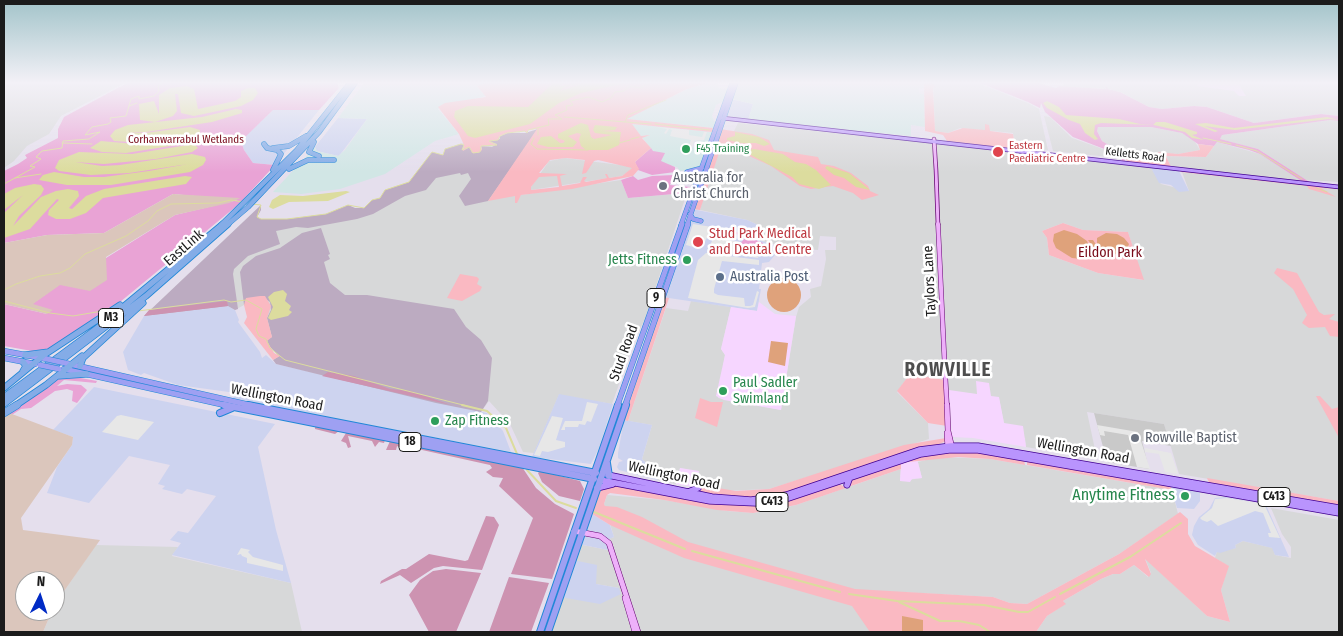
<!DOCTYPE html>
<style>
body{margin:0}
#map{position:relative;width:1343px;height:636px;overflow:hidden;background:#e5dfed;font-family:"Fira Sans Condensed",sans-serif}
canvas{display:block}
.frame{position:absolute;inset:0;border:5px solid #1b1b1b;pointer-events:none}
.north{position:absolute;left:15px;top:571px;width:50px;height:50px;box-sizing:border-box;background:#fff;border:1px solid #a4a4a4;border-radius:50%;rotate:4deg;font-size:14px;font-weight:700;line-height:20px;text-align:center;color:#1b1b1b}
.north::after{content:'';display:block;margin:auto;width:18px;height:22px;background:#002bc5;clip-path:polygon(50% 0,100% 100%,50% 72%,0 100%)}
</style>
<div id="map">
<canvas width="1343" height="636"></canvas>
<div class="frame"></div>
<div class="north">N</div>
</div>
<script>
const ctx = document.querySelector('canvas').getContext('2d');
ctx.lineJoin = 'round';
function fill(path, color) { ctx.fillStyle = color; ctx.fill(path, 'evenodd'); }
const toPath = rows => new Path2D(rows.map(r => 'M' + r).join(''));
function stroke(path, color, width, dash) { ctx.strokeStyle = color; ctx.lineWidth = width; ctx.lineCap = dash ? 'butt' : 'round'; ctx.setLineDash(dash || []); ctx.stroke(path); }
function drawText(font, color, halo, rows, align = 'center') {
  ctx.font = font + ' "Fira Sans Condensed",sans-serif'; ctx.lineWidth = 5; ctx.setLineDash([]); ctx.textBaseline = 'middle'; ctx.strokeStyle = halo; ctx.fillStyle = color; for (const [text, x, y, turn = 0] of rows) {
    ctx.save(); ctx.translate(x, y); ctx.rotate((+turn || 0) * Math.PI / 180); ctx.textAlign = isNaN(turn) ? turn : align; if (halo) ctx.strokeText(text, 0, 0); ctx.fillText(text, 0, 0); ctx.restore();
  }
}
fill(toPath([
 [4,83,125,83,61,116,49,134,27,146,14,161,4,168],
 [933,83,978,83,1030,104,1039,109,1048,150,1015,147,1013,133,960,128,948,133,935,131],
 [1065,83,1339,83,1339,116,1321,114,1254,123,1207,107,1194,106,1162,109,1149,107,1120,92,1108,89,1061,87],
 [1044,116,1050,117,1072,138,1117,154,1118,158,1053,151],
 [1330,120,1339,121,1339,182,1306,180,1258,149,1219,139,1222,135],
 [738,123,1150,166,1161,184,1189,191,1182,172,1339,189,1339,501,1179,474,1164,424,1087,412,1097,459,1026,447,1025,438,1004,423,999,399,949,391,946,389,945,380,910,374,897,392,928,423,929,439,769,489,722,491,696,485,699,472,680,468,676,484,657,480,659,475,642,459,652,425,628,421,666,308,688,311,691,301,731,307,721,349,725,355,718,398,781,410,796,317,799,307,811,297,810,289,821,286,826,259,825,250,836,250,836,237,820,236,818,250,783,247,762,241,747,234,758,225,747,220,700,210,718,141,734,131],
 [1063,223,1083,230,1128,232,1143,280,1098,273,1049,255,1047,238,1042,231],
 [1103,125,1151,127,1182,133,1194,140,1200,150,1178,154,1159,153,1161,161,1123,154,1102,141,1097,131,1098,127],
 [520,132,515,203,521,195,621,180,628,198,674,194,686,196,645,319,635,339,612,404,559,395,534,453,523,452,510,424,489,401,481,412,436,403,273,360,279,357,244,305,235,310,228,306,144,316,261,205,261,210,257,217,261,219,287,219,326,214,348,205,355,208,364,208,372,200,380,198,385,190,409,182,432,152,443,155,445,149,459,144],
 [1217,142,1260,154,1303,182,1171,167,1166,156,1206,157],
 [565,158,628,166,633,168,622,176,531,190,531,187,549,161],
 [938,457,990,459,1172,490,1178,514,1119,554,1027,604,1010,603,993,597,900,592,899,632,548,632,560,597,619,588,596,584,573,560,578,544,608,550,606,540,614,537,604,504,607,495,664,500,727,511,753,513,774,510,796,505,901,469,900,481,922,478,918,462],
 [1271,508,1339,520,1339,632,1036,632,1047,616,1065,604,1063,601,1101,579,1113,574,1120,574,1134,565,1148,577,1151,573,1145,558,1207,616,1230,622,1221,590,1228,566,1215,558,1217,551,1236,548,1235,545,1243,541,1273,548,1275,555,1291,558,1291,547,1282,534],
 [96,545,178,547,172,556,291,583,302,632,43,632,52,611,55,611,55,604]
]), '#d7d8d9');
fill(toPath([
 [731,99,753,104,748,120,727,116],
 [273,110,319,110,275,165,253,163,244,150,241,140],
 [338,118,367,119,339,156,316,151,315,147],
 [1150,166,1178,169,1189,191,1179,192,1171,185,1159,183],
 [692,209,747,220,758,225,746,235,781,248,769,262,762,263,759,289,761,289,757,311,662,297],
 [228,306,235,310,239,320,238,322,260,352,262,358,266,355,276,364,487,413,503,431,511,452,232,399,236,393,178,385,144,373,141,375,128,370,123,352,144,316],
 [94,387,275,424,258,447,276,530,291,583,172,555,181,543,170,540,178,531,188,533,216,496,187,489,182,494,162,489,165,486,158,484,170,465,129,456,89,503,47,493,57,467,72,445,73,437,53,430],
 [559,394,613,404,599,448,591,464,532,457],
 [624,420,652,425,642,459,659,475,657,480,619,470,617,467,619,462,623,461,618,458,618,453],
 [1170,485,1197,490,1200,493,1200,501,1194,509,1177,508],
 [1226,497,1266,505,1289,557,1275,555,1272,548,1243,541,1235,545,1236,548,1220,553,1217,552,1215,556,1198,545,1192,535,1194,526,1199,517,1209,509,1215,498],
 [589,512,610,525,614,537,607,540,613,551,578,544],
 [573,560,597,565,596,584,619,588,621,594,600,604,560,597]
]), '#cdd3ef');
fill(toPath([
 [364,83,484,83,477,86,486,96,438,109,459,134,435,141,385,174,340,189,301,194,273,192,315,147,317,151,338,156,345,150,367,119,338,118],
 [707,83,716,83,719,88,730,89,724,101,716,105,712,116,715,123,713,128,627,119,687,89],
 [736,83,924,83,924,88,919,89,920,94,924,94,925,127,911,125,911,136,748,120,753,104,731,99],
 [631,124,712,132,708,143,694,141,692,147,706,150,699,168,680,171,677,167,663,164,642,137,650,135,641,136]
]), '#d1e6e5');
fill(toPath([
 [1196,83,1238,83,1246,96,1239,96,1234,91,1197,86],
 [759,302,775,314,796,316,781,410,724,400,716,396,725,355,721,349,731,307,757,311],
 [976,381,989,383,991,396,999,397,1004,423,1023,426,1026,447,973,438,952,437,949,390,977,394],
 [917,459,922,478,912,479,910,482,900,481,901,464],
 [680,468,699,471,695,487,676,484]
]), '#f6d6ff');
fill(toPath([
 [1094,413,1164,424,1171,446,1142,441,1149,469,1107,462]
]), '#c9c9c9');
fill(toPath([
 [538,129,488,201,465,206,459,196,471,179,468,173,461,175,460,173,436,178,426,190,405,196,373,214,357,219,308,228,296,227,276,231,280,244,248,256,234,269,233,274,238,309,235,310,228,306,144,316,261,205,261,210,257,217,261,219,287,219,326,214,348,205,355,208,364,208,372,200,380,198,385,190,409,182,432,152,443,155,445,149,461,144,464,145,462,150,469,147,474,153,482,149,481,146,492,147,497,144,490,142,490,140,500,139,500,136,507,133,525,133],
 [321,228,330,254,328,255,330,259,324,262,330,283,345,295,367,295,454,309,466,327,481,340,492,358,488,401,481,412,436,403,276,364,273,360,279,356,268,345,267,340,272,337,267,318,271,310,270,302,267,300,244,305,240,272,243,266,256,256,280,248,302,233]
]), '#bcabc1');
fill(toPath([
 [127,83,337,83,339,88,319,110,273,110,241,141,244,150,253,163,275,165,239,204,103,316,48,350,32,351,4,346,4,304,47,314,32,304,60,284,106,280,106,258,175,215,238,200,173,194,104,233,47,235,4,243,4,171,18,164,27,158,25,155,58,138,58,129,64,117],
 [980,83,1038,83,1056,88,1059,86,1106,89,1105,85,1108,89,1120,92,1149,107,1162,109,1194,106,1207,107,1254,123,1321,114,1339,116,1339,121,1330,120,1222,135,1220,139,1258,149,1311,183,1303,182,1260,154,1249,150,1217,142,1214,146,1198,144,1182,133,1151,127,1098,127,1097,131,1102,141,1125,155,1125,161,1122,161,1120,155,1073,137,1045,112,1041,103,1040,108,1028,102],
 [651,148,653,151,665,153,661,161,675,167,675,172,652,175,638,170,635,162],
 [674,175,670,185,690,187,686,196,674,194,628,198,621,180,633,176,638,180,652,176],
 [727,228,763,243,762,252,738,246,746,237,723,230],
 [75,377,97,381,96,383,64,380,57,386,67,384,81,385,87,390,77,403,72,401,73,391,67,389,55,391,31,408,21,409,4,420,4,416,59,378]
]), '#e9a3d5');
fill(toPath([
 [227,301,228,306,144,316,149,310],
 [328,372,354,376,390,389,410,391,451,405,322,376],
 [315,426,332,430,338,430,385,440,384,443,379,442,375,447,372,441,348,436,351,447,348,448,346,443,341,441,346,433,339,431,335,434,315,429],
 [390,441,522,467,536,488,555,504,574,514,552,579,511,574,533,518,499,486,503,478,493,477,486,472,492,468,490,465,413,448,401,448,397,446,396,450,386,450],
 [540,471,580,481,584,489,580,501,559,496,542,482,538,473],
 [486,516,494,517,499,525,482,570,443,566,434,568,411,583,400,575,380,584,381,581,402,569,406,569,429,554,465,561,468,560],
 [446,569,481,573,456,632,429,632,409,595,420,580,433,571],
 [509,577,549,583,531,632,489,632]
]), '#cd93b1');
fill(toPath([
 [173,194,240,198,229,203,175,215,106,257,107,280,90,291,60,285,33,304,53,310,47,314,4,304,4,243,47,235,104,233],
 [4,411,73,437,72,445,21,518,23,530,100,540,55,604,55,581,25,581,25,611,52,611,43,632,4,632]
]), '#dbc6bc');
fill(toPath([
 [484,83,707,83,687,89,627,119,713,128,712,132,632,124,641,136,650,135,642,138,651,148,635,162,639,169,633,176,572,189,521,195,517,203,515,203,515,196,488,201,537,129,528,130,527,133,524,131,507,133,500,136,498,140,489,141,497,145,481,146,482,150,478,153,472,153,470,147,463,151,464,145,459,134,438,107,445,103,486,97,477,86],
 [566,158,585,160,582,174,586,173,594,161,598,160,632,168,622,176,609,178,607,174,605,174,607,178,586,182,584,181,587,177,583,177,580,183,562,186,560,176,567,174,539,173,550,160],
 [557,176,559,187,531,190,531,187,539,177],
 [924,83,933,83,935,87,933,88,935,131,948,133,963,128,985,130,985,124,989,125,990,131,1013,134,1016,149,947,141,943,135,925,131],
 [720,129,752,134,769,140,774,150,818,157,821,164,834,166,851,173,868,186,870,191,879,195,862,200,853,193,833,186,811,189,800,186,771,166,749,156,745,149,738,145,722,144,700,210,692,209],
 [1198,144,1214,146,1206,157,1166,156,1171,167,1127,162,1125,156,1160,161,1158,152,1178,154,1200,150],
 [1180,170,1339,187,1339,189,1321,188,1336,197,1309,189,1307,186,1181,172],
 [1063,223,1083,230,1128,232,1144,280,1098,273,1049,255,1047,238,1042,231],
 [1277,268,1297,273,1319,312,1324,315,1335,314,1329,319,1339,322,1339,337,1330,336,1325,327,1309,328,1302,323,1307,315,1293,289,1274,273],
 [460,274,477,277,479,279,477,284,482,287,480,291,462,301,447,298],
 [260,296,265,296,271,306,267,318,272,337,267,341,274,353,280,356,273,360,244,323,247,317,244,305,246,298],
 [662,297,669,298,628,421,620,419],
 [910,374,945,380,947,426,928,423,897,391],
 [1316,396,1320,396,1332,409,1339,407,1339,438],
 [700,398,711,402,723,402,717,427,695,418],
 [946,438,946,441,937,445,770,498,703,496,700,488,700,485,736,491,769,489,904,445],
 [966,450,1024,460,1025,465,990,459,958,457,908,462,926,454],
 [904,459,907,462,901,464,901,469,848,487,850,477],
 [1027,461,1169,482,1172,490,1027,465],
 [1207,478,1339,501,1339,508,1210,485],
 [838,483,846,488,796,505,753,513,717,510,664,500,610,493,607,495,604,504,605,506,617,507,642,517,688,542,855,589,993,597,1010,603,1027,604,1119,554,1180,512,1188,519,1188,534,1195,546,1229,566,1221,590,1230,622,1207,616,1145,559,1151,574,1149,577,1134,565,1120,574,1113,574,1101,579,1063,601,1066,604,1047,616,1036,632,870,632,852,606,684,558,610,525,589,512,597,489,608,484,730,504]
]), '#fab9c2');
fill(toPath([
 [1064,230,1077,234,1087,241,1091,251,1088,257,1082,259,1072,258,1056,248,1053,241,1054,234],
 [1106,233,1117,234,1124,238,1129,244,1126,252,1111,255,1103,253,1098,247,1093,247,1088,240,1093,240,1097,246,1097,238],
 '767 295a17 17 0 1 1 34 0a17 17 0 1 1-34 0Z',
 [771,341,788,343,785,366,768,362],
 [902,616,923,620,923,632,902,631]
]), '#dfa27b');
fill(toPath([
 [656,127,689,130,689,135,702,137,704,132,707,132,704,140,694,141,692,148,689,147,691,140,670,136,672,130,669,129,666,134,664,133,667,129],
 [693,224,712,227,703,246,697,248,686,245],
 [714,237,738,242,739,246,760,252,758,258,710,251,709,247],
 [706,253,759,260,759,265,722,261,714,289,714,293,718,295,744,298,745,306,750,306,753,305,757,291,759,292,755,307,748,308,688,298,698,260],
 [587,402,598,404,591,422,587,421,585,425,579,424,578,427,565,427,565,430,561,430,565,421,582,421],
 [121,415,154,422,138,440,102,432,117,416],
 [552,416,563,418,556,440,565,442,565,447,548,452,542,451,540,456,534,455],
 [1097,425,1138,432,1150,469,1137,467,1128,435,1104,431,1105,436,1100,435],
 [1145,448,1171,453,1178,474,1165,472,1159,454,1145,452],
 [1227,498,1264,504,1280,538,1269,537,1268,533,1271,533,1263,513,1255,511,1218,526,1211,520,1207,522,1202,520,1200,518,1212,508,1215,499],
 [241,548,250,550,248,552,253,557,283,565,283,571,247,563,247,558,242,556,241,554,237,555]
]), '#e7e7e7');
fill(toPath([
 [553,83,563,83,560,86,581,83,565,87,560,91,584,83,625,83,581,93,559,103,530,124,475,138,468,136,454,117,455,111,468,106,528,107],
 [187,86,194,89,198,109,235,101,241,97,241,91,248,88,255,88,258,93,253,100,241,106,194,116,181,113,178,94,175,94,177,111,173,116,155,122,140,120,139,104,154,101,159,114,159,95,170,88],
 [1047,101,1059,107,1066,115,1119,119,1140,124,1153,125,1156,122,1165,122,1197,132,1197,134,1192,135,1204,140,1192,138,1185,132,1154,125,1101,123,1095,125,1094,134,1098,139,1095,140,1085,133,1080,124,1069,120,1047,108,1043,103],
 [236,109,242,110,242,113,212,122,146,132,128,133,145,133,190,127,200,130,199,136,183,144,126,153,102,152,90,148,101,141,135,144,182,136,131,142,114,141,110,136,115,130,128,125,202,117],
 [1327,117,1339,120,1329,119,1235,130,1204,126,1218,131,1215,132,1195,124,1206,123,1234,128],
 [581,123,588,125,591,137,594,139,612,135,595,133,593,130,595,125,617,127,615,130,601,131,621,132,619,145,608,150,586,150,581,146,579,139,581,134,577,133,568,136,577,142,573,147,548,147,537,144,541,137,551,136,560,143,563,143,565,141,558,138,558,134],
 [735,132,759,137,770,144,764,146,756,143,742,143,727,140,727,138,735,136],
 [194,144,198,148,192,152,156,159,104,164,75,162,102,166,120,165,192,154,205,157,206,160,203,165,190,172,111,185,67,185,39,180,43,175,54,172,84,177,104,177,149,171,188,164,129,173,91,175,59,171,55,168,59,160,79,152,132,154],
 [754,149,783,154,795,162,806,164,816,170,831,185,819,189,799,184,792,177,747,153,749,150],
 [827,166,849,173,870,190,856,187,844,178,834,175,825,168],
 [185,176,192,177,186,184,103,198,86,213,70,219,56,219,48,215,49,210,59,200,57,199,30,229,4,238,4,213,23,195,4,210,4,194,15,188,34,184,41,185,44,189,41,195,19,216,13,226,41,197,56,191,68,189,78,191,79,196,69,208,72,209,86,196,104,189],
 [346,191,350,192,328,201,289,202,273,209,269,207,272,200,280,195,303,196],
 [283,290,287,294,285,301,291,306,289,310,292,312,288,316,271,320,268,318,273,307,268,297,274,292]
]), '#dcdc9e');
stroke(toPath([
 [129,106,137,103],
 [564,117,651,124],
 [625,122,628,115,666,100],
 [655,124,709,130],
 [538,129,538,135],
 [534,138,531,144,537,149,588,150],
 [1203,138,1231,144],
 [631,139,639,137],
 [62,143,92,144],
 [619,143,630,140],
 [1236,145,1257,151,1302,179],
 [15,178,41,174],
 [4,184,35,167,30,166,41,159,36,157,42,151,62,148,63,141,89,139,100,132,85,135,92,127,108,124,111,122,110,118,126,116,131,99,139,96,139,99,154,96,159,91,158,86,162,83],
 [1316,188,1327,192],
 [252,204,261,205,257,217,261,219,287,219,326,214,348,205,364,208,372,200,380,198,385,190,409,182,432,152,443,155,445,149,461,144,464,145,462,150,469,147,473,153,480,152,481,146,497,145,489,141,498,140,500,136,507,133,525,131,527,133,528,130,549,125,548,119,562,119,555,115,567,110,566,106,573,105,570,101,588,97,602,102,611,98,615,92,624,91,630,86,640,88,649,83],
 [4,290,16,284,40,276,60,273,70,268,85,254,126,236,148,221,157,211,171,204,218,203,231,200,243,202],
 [4,301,50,313,73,316,108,310],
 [138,311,224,300,231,302,246,300,262,309,256,329,259,336,266,339,270,348,285,360,467,406]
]), '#dcdc9e', 1);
stroke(toPath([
 [462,405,487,411,506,428,517,454],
 [4,458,4,464],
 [527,470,556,501,576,508],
 [594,512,685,549],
 [692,551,840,592],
 [849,594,897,601,984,605,1019,612,1028,612,1055,597],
 [1060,594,1130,557,1181,523],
 [899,602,940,621,959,621,979,625,990,632]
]), '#dcdc9e', 2);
const secondaryFar2 = toPath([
 [934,139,936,170],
 [936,170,938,225]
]);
const secondaryFar1 = toPath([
 [938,224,945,372],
 [945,370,947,406]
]);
const secondary = toPath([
 [947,405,948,431,952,448],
 [947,433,948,448],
 [574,531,600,536,609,543,638,632],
 [625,598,635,632]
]);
const primaryFar1 = toPath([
 [722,118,1339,187]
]);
const primary = toPath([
 [608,475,712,497,751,500,786,495,919,450,951,446,978,446,1339,508],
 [600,480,710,501,756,503,789,498,921,454,949,450,978,450,1339,513],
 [847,485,850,477],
 [597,488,613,484],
 [688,492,698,488]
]);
const trunkFar2 = toPath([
 [687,172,702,168],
 [690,214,693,219,701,221],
 [681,225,732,83],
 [687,225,736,83]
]);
const trunkFar1 = toPath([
 [4,351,47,359],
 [4,358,35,364],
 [65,363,254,406],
 [64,369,229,406],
 [617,406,682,224],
 [625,406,688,224]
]);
const trunk = toPath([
 [224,405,594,479],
 [248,405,596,473],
 [220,413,232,408],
 [607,463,609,476],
 [540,632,618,405],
 [548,632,626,405]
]);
const motorwayFar2 = toPath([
 [314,142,309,152,319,156],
 [264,144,267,148,277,150,281,154,273,170],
 [273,148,289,146,306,136],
 [289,169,308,160,334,160],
 [221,225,297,150,350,83],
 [227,225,248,207,319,132,355,83]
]);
const motorwayFar1 = toPath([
 [25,355,48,352],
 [23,362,26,366,23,371],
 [80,366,83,358,143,303],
 [59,376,87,374],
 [4,388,44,355,120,305],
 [4,397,100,326,223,224],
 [4,404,146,296,228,224],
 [15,406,46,385,82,356]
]);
const motorway = toPath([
 [4,413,17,405]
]);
stroke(secondaryFar2, '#640371', 4.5);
stroke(secondaryFar1, '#640371', 5);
stroke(secondary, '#640371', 6);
stroke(primaryFar1, '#410091', 4.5);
stroke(primary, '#410091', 7);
stroke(trunkFar2, '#2087d7', 5);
stroke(trunkFar1, '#2087d7', 6);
stroke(trunk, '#2087d7', 8);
stroke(motorwayFar2, '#2087d7', 5.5);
stroke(motorwayFar1, '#2087d7', 7);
stroke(motorway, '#2087d7', 8);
stroke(secondaryFar2, '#eeb0fa', 3);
stroke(secondaryFar1, '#eeb0fa', 4);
stroke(secondary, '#eeb0fa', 5);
stroke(primaryFar1, '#b994fd', 3);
stroke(primary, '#b994fd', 5.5);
stroke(trunkFar2, '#9ea0f2', 4);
stroke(trunkFar1, '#9ea0f2', 5);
stroke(trunk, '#9ea0f2', 6);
stroke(motorwayFar2, '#84ace7', 4.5);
stroke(motorwayFar1, '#84ace7', 5.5);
stroke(motorway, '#84ace7', 7);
const trunkBridge = toPath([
 [47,359,65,363],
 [40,365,59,369]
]);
stroke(trunkBridge, '#2087d7', 6, []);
stroke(trunkBridge, '#9ea0f2', 5);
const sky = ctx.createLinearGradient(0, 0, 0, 172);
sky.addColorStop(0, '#a3c4ca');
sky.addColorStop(0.48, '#f3f1f7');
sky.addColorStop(1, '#f3f1f700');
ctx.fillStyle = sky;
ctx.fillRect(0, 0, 1343, 172);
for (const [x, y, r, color] of [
 [686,149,5,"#2e9e5b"],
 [998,152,6,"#e0444e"],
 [663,186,5,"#6b7280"],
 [698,242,6,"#e0444e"],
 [687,260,5,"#2e9e5b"],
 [720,277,5,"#5c6f8a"],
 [723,391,5,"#2e9e5b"],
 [435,421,5,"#2e9e5b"],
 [1135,438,5,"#6b7280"],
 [1185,496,5,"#2e9e5b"]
]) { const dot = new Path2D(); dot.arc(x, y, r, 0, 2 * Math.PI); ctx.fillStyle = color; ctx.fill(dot); stroke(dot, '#fff', 2); }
drawText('11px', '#780918', '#fff', [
 ["Corhanwarrabul Wetlands",186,140]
]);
drawText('11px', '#be3a42', '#fff', [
 ["Eastern",1009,146],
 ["Paediatric Centre",1009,159]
], 'left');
drawText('11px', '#27864d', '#fff', [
 ["F45 Training",696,149]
], 'left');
drawText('11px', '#1b1b1b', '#fff', [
 ["Kelletts Road",1135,155,7]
]);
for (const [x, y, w] of [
 [656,298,18],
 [111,318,25],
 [410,442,22],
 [1274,497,32],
 [772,502,32]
]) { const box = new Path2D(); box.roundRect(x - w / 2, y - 9.5, w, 19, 4); ctx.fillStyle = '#fff'; ctx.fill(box); stroke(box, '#1b1b1b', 1); }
drawText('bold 12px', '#1b1b1b', null, [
 ["9",656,298],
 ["M3",111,318],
 ["18",410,442],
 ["C413",1274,497],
 ["C413",772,502]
]);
drawText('14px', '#5b616d', '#fff', [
 ["Australia for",673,178],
 ["Christ Church",673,194],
 ["Rowville Baptist",1145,438]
], 'left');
drawText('14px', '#be3a42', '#fff', [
 ["Stud Park Medical",709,234],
 ["and Dental Centre",709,250]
], 'left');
drawText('14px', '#1b1b1b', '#fff', [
 ["EastLink",184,248,-41],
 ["Taylors Lane",930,281,-93],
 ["Stud Road",624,353,-70],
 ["Wellington Road",277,398,11],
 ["Wellington Road",1083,451,10],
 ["Wellington Road",674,476,12]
]);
drawText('14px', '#780918', '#fff', [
 ["Eildon Park",1110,253]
]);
drawText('14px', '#27864d', '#fff', [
 ["Jetts Fitness",677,260,"right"],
 ["Paul Sadler",733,383],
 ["Swimland",733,399],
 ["Zap Fitness",445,421]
], 'left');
drawText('14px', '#4e5e75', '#fff', [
 ["Australia Post",730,277]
], 'left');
drawText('16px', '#27864d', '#fff', [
 ["Anytime Fitness",1175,496]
], 'right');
ctx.letterSpacing = '1px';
drawText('bold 19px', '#4e4e4e', '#fff', [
 ["ROWVILLE",948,371]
]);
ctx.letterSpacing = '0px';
</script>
